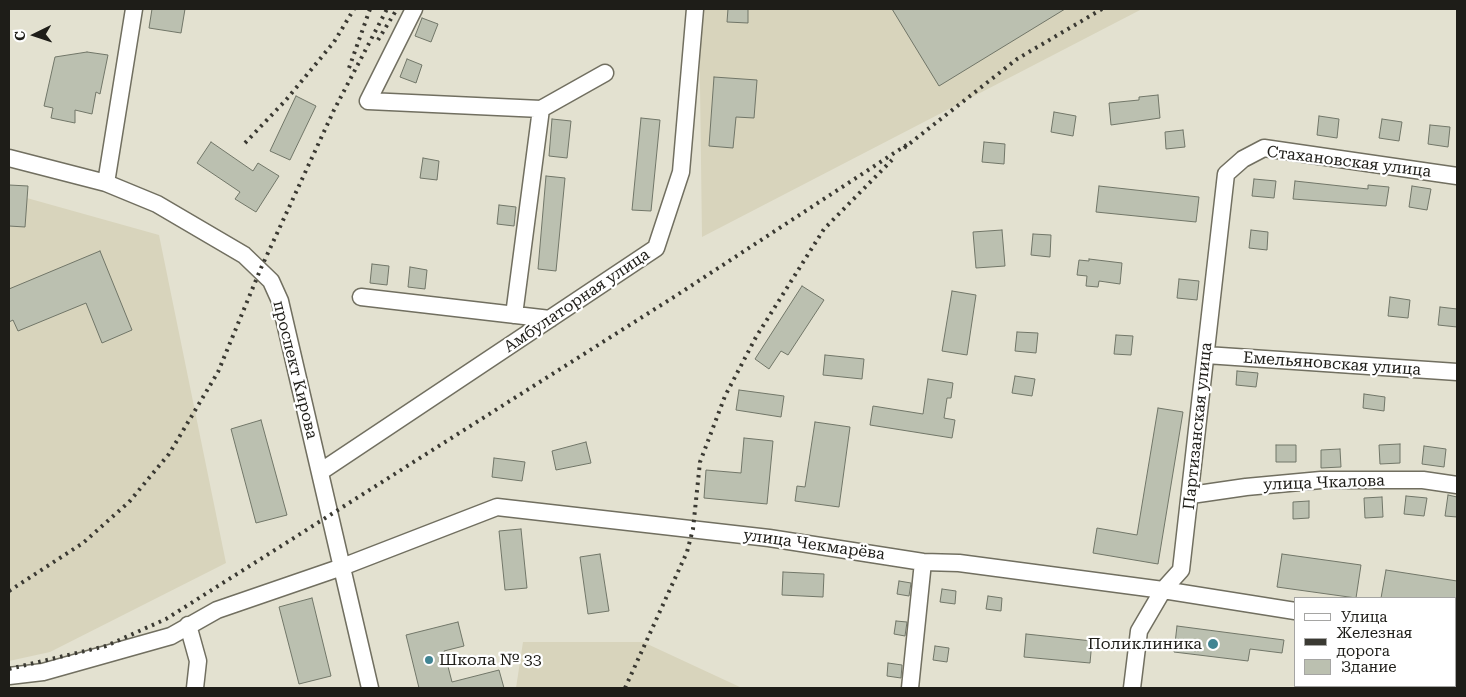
<!DOCTYPE html>
<meta charset="utf-8">
<style>
body{margin:0}
#map{position:relative;width:1466px;height:697px;overflow:hidden;background:#e3e1d0;font-family:"Roboto Serif",serif}
canvas{display:block}
.frame{position:absolute;inset:0;border:10px solid #1e1d18;pointer-events:none}
.legend{position:absolute;left:1294px;top:597px;width:162px;height:90px;box-sizing:border-box;background:#fff;border:1px solid #a5a5a3;margin:0;padding:6px 9px;list-style:none;font-size:15px;color:#1e1d18}
.legend li{display:flex;align-items:center;gap:10px;height:25px}
.legend b{width:25px;border:1px solid #a5a5a3}
.north{position:absolute;left:10px;top:10px;width:50px;height:50px;-webkit-text-stroke:4px #fff;paint-order:stroke;rotate:266deg;font-size:14px;font-weight:700;line-height:20px;text-align:center;color:#1e1d18}
.north::after{content:'';display:block;margin:auto;width:18px;height:22px;background:#1e1d18;clip-path:polygon(50% 0,100% 100%,50% 72%,0 100%)}
</style>
<div id="map">
<canvas width="1466" height="697"></canvas>
<div class="frame"></div>
<ul class="legend">
<li><b style="height:6px;background:#fff"></b>Улица</li>
<li><b style="height:6px;background:#3a3932"></b>Железная дорога</li>
<li><b style="height:14px;background:#bbc0b0"></b>Здание</li>
</ul>
<div class="north">С</div>
</div>
<script>
const ctx = document.querySelector('canvas').getContext('2d');
ctx.lineJoin = 'round';
function fill(path, color) { ctx.fillStyle = color; ctx.fill(path, 'evenodd'); }
const toPath = rows => new Path2D(rows.map(r => 'M' + r).join(''));
function stroke(path, color, width, dash) { ctx.strokeStyle = color; ctx.lineWidth = width; ctx.lineCap = dash ? 'butt' : 'round'; ctx.setLineDash(dash || []); ctx.stroke(path); }
function drawText(font, color, halo, rows, align = 'center') {
  ctx.font = font + ' "Roboto Serif",serif'; ctx.lineWidth = 4.5; ctx.setLineDash([]); ctx.textBaseline = 'middle'; ctx.strokeStyle = halo; ctx.fillStyle = color; for (const [text, x, y, turn = 0] of rows) {
    ctx.save(); ctx.translate(x, y); ctx.rotate((+turn || 0) * Math.PI / 180); ctx.textAlign = isNaN(turn) ? turn : align; if (halo) ctx.strokeText(text, 0, 0); ctx.fillText(text, 0, 0); ctx.restore();
  }
}
fill(toPath([
 [699,9,1142,9,702,237],
 [9,193,159,235,226,563,50,652,9,661],
 [523,642,643,642,742,688,516,688]
]), '#d8d4bc');
const building = toPath([
 [152,9,185,9,181,33,149,28,152,9],
 [728,9,748,9,748,23,727,22,728,9],
 [892,9,1065,9,939,86,892,9],
 [422,18,438,24,431,42,415,36,422,18],
 [87,52,108,55,100,94,96,92,92,114,75,110,75,123,51,118,53,108,44,106,55,57,87,52],
 [407,59,422,65,416,83,400,77,407,59],
 [714,77,757,80,754,118,736,117,733,148,709,146,714,77],
 [1158,95,1160,118,1111,125,1109,103,1139,100,1139,97,1158,95],
 [296,96,316,106,290,160,270,151,296,96],
 [1054,112,1076,116,1073,136,1051,132,1054,112],
 [1319,116,1339,119,1337,138,1317,135,1319,116],
 [641,118,660,120,651,211,632,210,641,118],
 [552,119,571,121,567,158,549,156,552,119],
 [1382,119,1402,122,1399,141,1379,138,1382,119],
 [1430,125,1450,127,1448,147,1428,144,1430,125],
 [1183,130,1185,147,1166,149,1165,132,1183,130],
 [211,142,253,171,258,163,279,176,256,212,235,199,240,192,197,163,211,142],
 [984,142,1005,144,1004,164,982,162,984,142],
 [423,158,439,161,437,180,420,178,423,158],
 [546,176,565,178,556,271,538,269,546,176],
 [1254,179,1276,181,1274,198,1252,196,1254,179],
 [1295,181,1368,189,1368,185,1389,187,1386,206,1293,199,1295,181],
 [9,185,28,186,25,227,9,226,9,185],
 [1099,186,1199,197,1196,222,1096,212,1099,186],
 [1412,186,1431,189,1427,210,1409,207,1412,186],
 [499,205,516,207,514,226,497,224,499,205],
 [1002,230,1005,266,976,268,973,232,1002,230],
 [1251,230,1268,232,1267,250,1249,248,1251,230],
 [1033,234,1051,235,1050,257,1031,255,1033,234],
 [100,251,132,330,102,343,86,303,18,331,13,320,9,322,9,289,100,251],
 [1089,259,1122,263,1120,284,1099,281,1098,287,1086,286,1087,276,1077,275,1079,260,1089,261,1089,259],
 [372,264,389,266,387,285,370,283,372,264],
 [410,267,427,270,425,289,408,287,410,267],
 [1179,279,1199,281,1197,300,1177,298,1179,279],
 [802,286,824,300,788,355,781,351,769,369,755,359,802,286],
 [952,291,976,295,967,355,942,351,952,291],
 [1390,297,1410,300,1408,318,1388,316,1390,297],
 [1440,307,1457,309,1457,327,1438,325,1440,307],
 [1017,332,1038,333,1036,353,1015,351,1017,332],
 [1116,335,1133,336,1131,355,1114,354,1116,335],
 [825,355,864,359,862,379,823,375,825,355],
 [1237,371,1258,373,1256,387,1236,385,1237,371],
 [1015,376,1035,379,1032,396,1012,393,1015,376],
 [928,379,953,383,951,398,947,398,944,418,955,420,952,438,870,425,873,406,923,414,928,379],
 [739,390,784,396,781,417,736,410,739,390],
 [1364,394,1385,397,1384,411,1363,408,1364,394],
 [1158,408,1183,412,1158,564,1093,553,1097,528,1137,535,1158,408],
 [261,420,287,515,256,523,231,429,261,420],
 [815,422,850,427,839,507,795,501,797,486,805,487,815,422],
 [744,438,773,441,767,504,704,498,706,470,741,473,744,438],
 [586,442,591,463,556,470,552,451,586,442],
 [1400,444,1400,463,1380,464,1379,445,1400,444],
 [1276,445,1296,445,1296,462,1276,462,1276,445],
 [1424,446,1446,449,1444,467,1422,464,1424,446],
 [1340,449,1341,467,1321,468,1321,450,1340,449],
 [494,458,525,462,522,481,492,477,494,458],
 [1448,495,1457,497,1457,517,1445,516,1448,495],
 [1406,496,1427,498,1424,516,1404,514,1406,496],
 [1382,497,1383,517,1365,518,1364,498,1382,497],
 [1309,501,1309,518,1293,519,1293,502,1309,501],
 [521,529,527,588,505,590,499,531,521,529],
 [600,554,609,611,588,614,580,557,600,554],
 [1282,554,1361,565,1356,598,1277,587,1282,554],
 [1386,570,1457,581,1457,598,1381,598,1386,570],
 [783,572,824,574,823,597,782,595,783,572],
 [899,581,911,583,909,596,897,594,899,581],
 [942,589,956,591,955,604,940,602,942,589],
 [988,596,1002,598,1001,611,986,609,988,596],
 [312,598,331,676,299,684,279,607,312,598],
 [896,621,907,622,905,636,894,634,896,621],
 [458,622,464,646,444,651,452,682,499,670,504,688,419,688,406,635,458,622],
 [1177,626,1284,640,1282,653,1250,649,1248,661,1174,652,1177,626],
 [1026,634,1092,641,1090,663,1024,657,1026,634],
 [935,646,949,648,947,662,933,660,935,646],
 [888,663,902,665,901,678,887,676,888,663]
]);
fill(building, '#bbc0b0');
stroke(building, '#717668', 1);
const minor = toPath([
 [414,9,368,101,541,109],
 [9,158,106,183,157,204,244,255,271,281,280,301,370,688],
 [106,183,134,9],
 [361,297,550,319],
 [514,315,541,109,605,73],
 [1206,355,1457,372],
 [320,472,656,248,681,172,695,9],
 [1191,495,1246,487,1321,480,1423,480,1457,485],
 [188,625,198,661,195,688],
 [1455,635,1457,636],
 [9,676,43,672,171,636,217,610,342,567,497,507,769,538,923,562,959,563,1163,590,1295,611],
 [910,688,923,562],
 [1132,688,1139,631,1163,590,1181,570,1226,174,1243,159,1264,148,1457,176]
]);
stroke(minor, '#716f60', 19);
stroke(minor, '#fff', 16);
stroke(toPath([
 [378,40,397,9],
 [349,68,370,9],
 [245,143,286,100,334,42,354,9],
 [904,148,1017,59,1102,9],
 [9,591,83,543,129,502,169,454,218,372,261,268,334,110,387,9],
 [9,669,106,646,166,619,677,295,908,144],
 [625,688,687,552,693,529,700,462,725,396,756,337,824,229,892,160]
]), '#3a3932', 4, [2.5, 5]);
for (const [x, y, r, color] of [
 [1213,644,6,"#418593"],
 [429,660,5,"#418593"]
]) { const dot = new Path2D(); dot.arc(x, y, r, 0, 2 * Math.PI); ctx.fillStyle = color; ctx.fill(dot); stroke(dot, '#fff', 2); }
drawText('16px', '#1e1d18', '#fff', [
 ["Стахановская улица",1349,162,7],
 ["Амбулаторная улица",577,301,-34],
 ["Емельяновская улица",1332,364,4],
 ["проспект Кирова",295,370,76],
 ["Партизанская улица",1198,426,-84],
 ["улица Чкалова",1324,483,-2],
 ["улица Чекмарёва",814,545,8]
]);
drawText('16px', '#1e1d18', '#fff', [
 ["Поликлиника",1202,644],
 ["Школа № 33",439,660,"left"]
], 'right');
</script>
